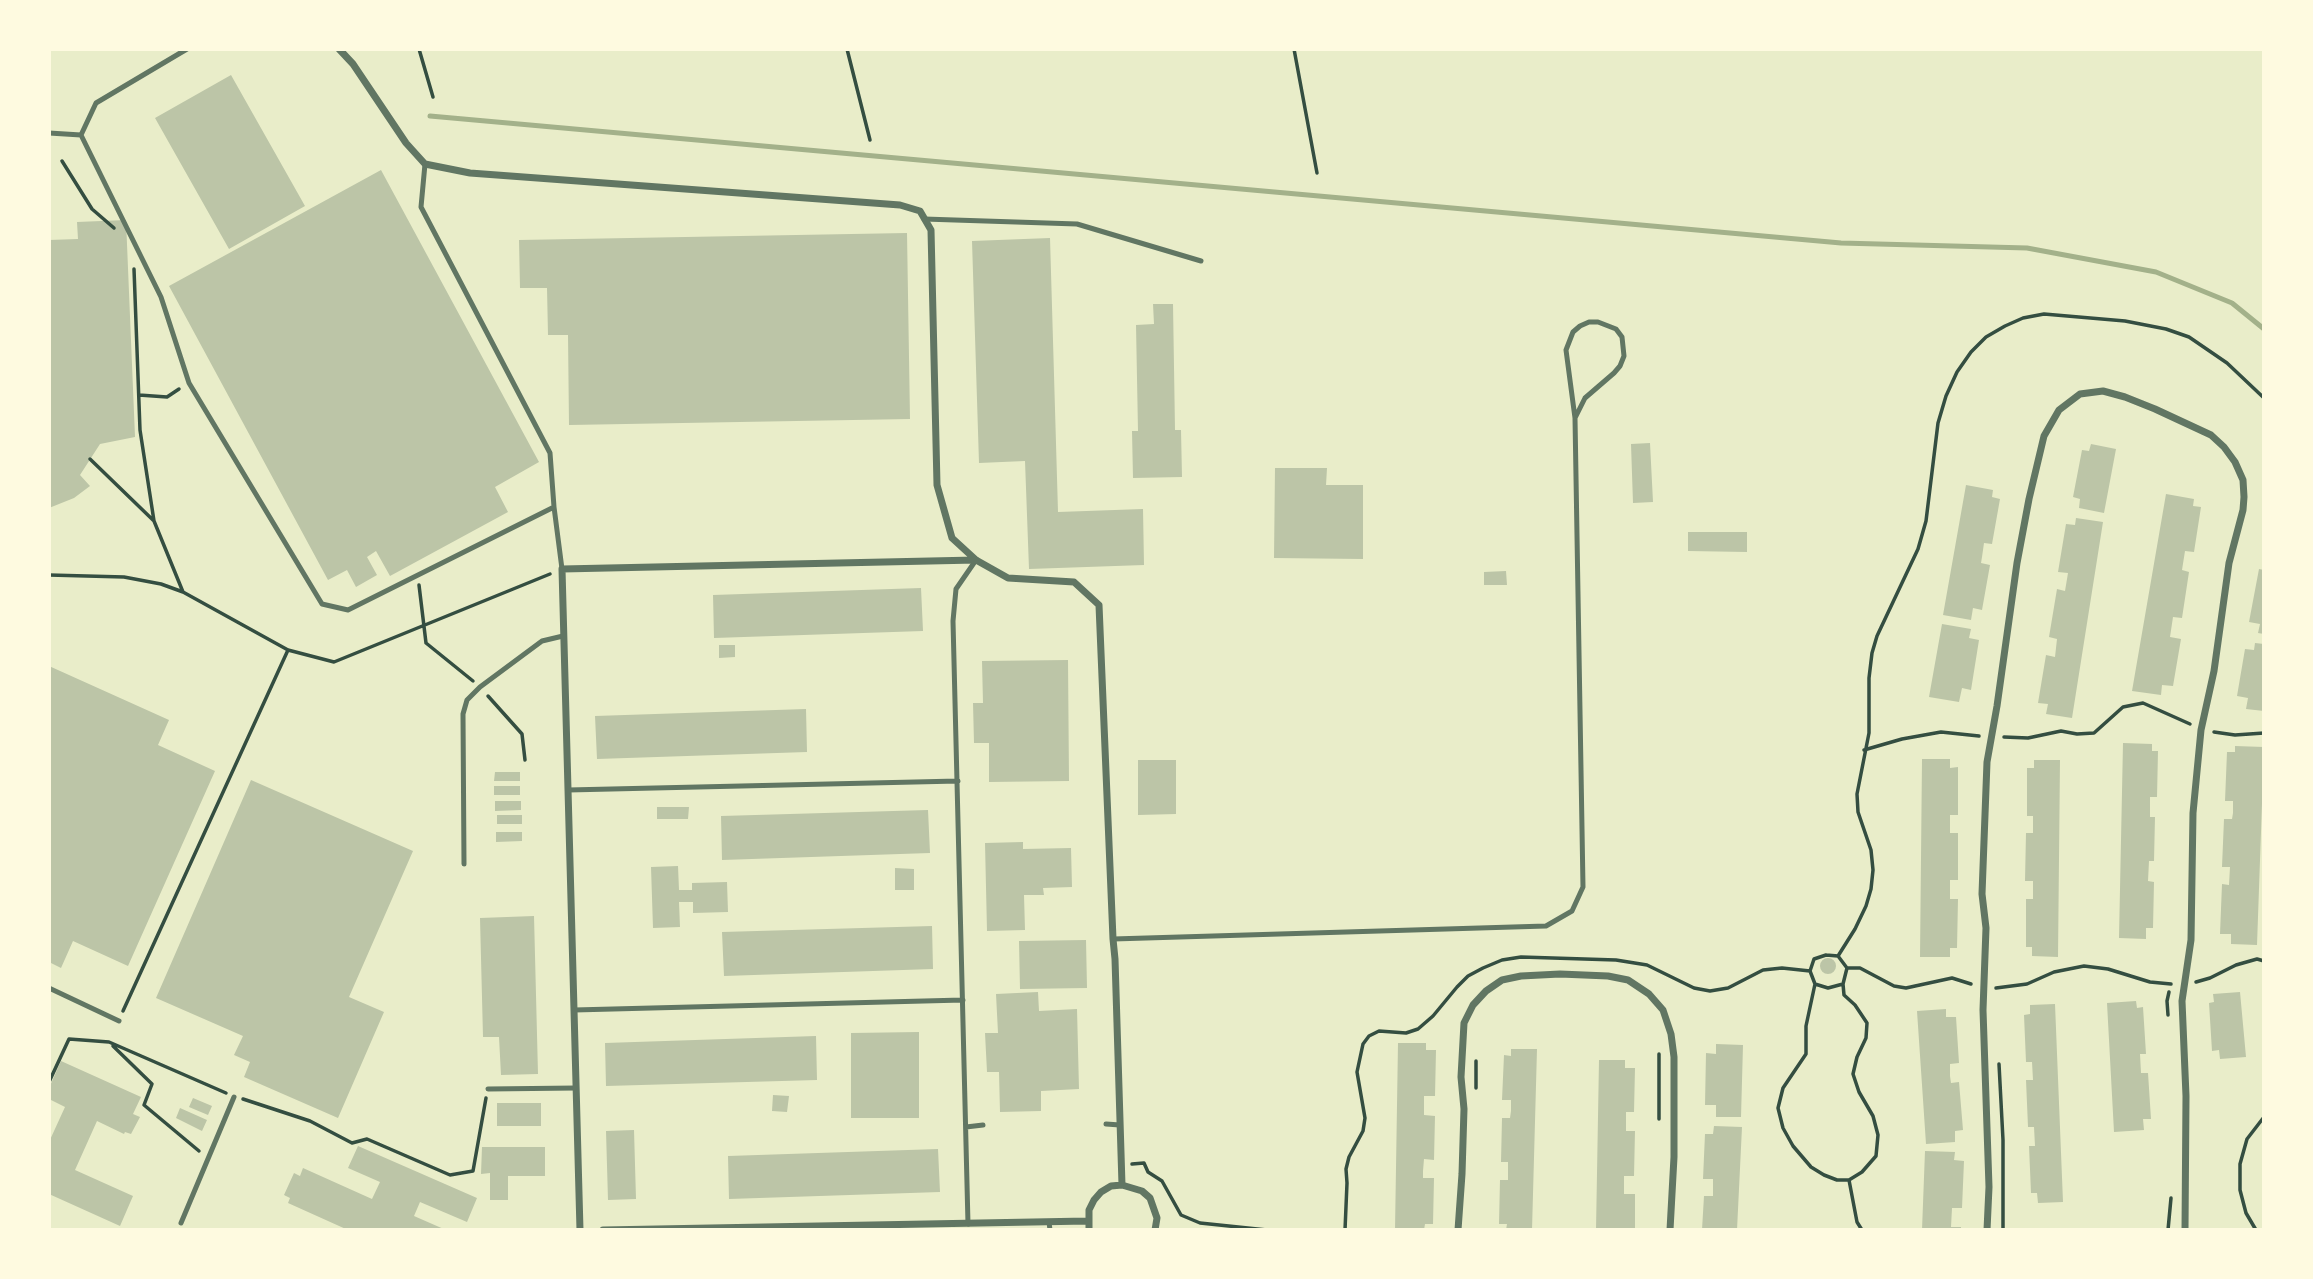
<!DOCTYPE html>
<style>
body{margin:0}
#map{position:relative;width:2313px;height:1279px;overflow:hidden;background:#e9edc9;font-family:"IBM Plex Sans",sans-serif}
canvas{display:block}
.frame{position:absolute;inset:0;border:51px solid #fefae0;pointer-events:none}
</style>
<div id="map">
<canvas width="2313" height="1279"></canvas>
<div class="frame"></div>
</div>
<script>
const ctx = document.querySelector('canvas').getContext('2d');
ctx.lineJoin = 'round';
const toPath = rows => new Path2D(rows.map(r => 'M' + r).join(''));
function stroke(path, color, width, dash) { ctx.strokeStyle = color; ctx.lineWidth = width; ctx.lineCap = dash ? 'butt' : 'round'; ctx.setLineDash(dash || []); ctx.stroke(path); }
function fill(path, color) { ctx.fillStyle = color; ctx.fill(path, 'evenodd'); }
stroke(toPath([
 [430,116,1841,243,2027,248,2156,272,2232,303,2264,329]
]), '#a3b18a', 5);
fill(toPath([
 [231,75,305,206,229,249,155,118],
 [381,170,539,462,495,487,508,512,390,576,376,551,367,557,377,575,356,587,347,570,328,580,169,286],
 [126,220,135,437,100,444,80,475,90,486,74,498,49,508,49,240,78,239,77,222],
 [907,233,910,419,569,425,568,335,548,335,547,288,520,288,519,240],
 [1050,238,1058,512,1143,509,1144,565,1029,569,1025,461,979,463,972,241],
 [1153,304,1173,304,1175,430,1181,430,1182,477,1133,478,1132,431,1138,431,1136,325,1154,324],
 [1650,443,1653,502,1633,503,1631,444],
 [2091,444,2116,449,2104,513,2079,508,2080,499,2073,497,2082,450,2089,451],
 [1275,468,1327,468,1326,485,1363,485,1363,559,1274,558],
 [1966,485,1993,490,1992,497,2000,499,1992,544,1984,543,1982,557,1981,563,1990,565,1982,610,1973,608,1971,620,1943,615],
 [2166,494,2194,499,2193,506,2201,507,2194,552,2185,551,2182,570,2189,572,2182,618,2173,617,2170,637,2181,639,2173,686,2162,685,2161,695,2132,691],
 [2076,518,2103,522,2072,718,2046,714,2048,704,2038,703,2046,655,2055,657,2057,639,2049,637,2057,589,2065,591,2068,573,2058,572,2066,524,2075,525],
 [1688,532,1747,532,1747,552,1688,551],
 [2259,569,2264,570,2264,634,2258,633,2260,624,2249,622],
 [1506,571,1507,585,1484,585,1484,572],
 [921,588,923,631,714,638,713,595],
 [1942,624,1971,629,1969,638,1979,640,1971,690,1962,688,1959,702,1929,697],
 [2255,643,2264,644,2264,711,2246,709,2248,698,2237,696,2245,649,2254,650],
 [719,645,735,645,735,657,719,658],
 [1068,660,1069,781,989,782,989,743,974,743,973,703,983,703,982,661],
 [49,666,169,720,158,745,215,771,128,966,73,941,61,968,49,962],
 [806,709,807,752,597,759,595,716],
 [2123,743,2152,744,2152,751,2158,751,2157,797,2150,797,2150,817,2155,817,2154,861,2149,861,2148,881,2154,882,2153,928,2146,928,2146,939,2119,938],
 [2235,746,2264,747,2257,945,2231,944,2231,934,2220,934,2222,884,2229,885,2230,867,2222,867,2224,819,2232,819,2233,813,2233,801,2225,801,2227,752,2235,752],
 [1922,759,1950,759,1950,768,1958,767,1958,815,1950,815,1950,833,1958,833,1958,880,1950,880,1950,899,1958,899,1957,948,1950,948,1950,957,1920,957],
 [1138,760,1176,760,1176,814,1138,815],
 [2034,760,2060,760,2058,957,2032,956,2032,947,2026,947,2026,899,2033,899,2033,881,2025,881,2026,833,2033,833,2033,816,2027,816,2027,768,2034,768],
 [495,772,520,772,520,781,494,781],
 [251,780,413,851,349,997,384,1012,338,1118,244,1077,250,1062,234,1055,243,1036,156,998],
 [494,786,520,786,520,795,494,795],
 [495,801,521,801,521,810,495,811],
 [657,807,689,807,688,819,657,819],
 [928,810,930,853,722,860,721,816],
 [497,815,522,815,522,824,497,824],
 [496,832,522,832,522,841,496,842],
 [1023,842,1023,849,1071,848,1072,887,1043,888,1044,895,1024,895,1025,930,987,931,985,843],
 [678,866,679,890,692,890,692,883,727,882,728,912,693,913,693,902,679,902,680,927,653,928,651,867],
 [895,868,914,869,914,890,895,890],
 [534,916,538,1074,501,1075,499,1037,483,1037,480,918],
 [932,926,933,969,724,976,722,932],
 [1086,940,1087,988,1020,989,1019,941],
 '1820 966a8 8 0 1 1 16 0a8 8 0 1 1-16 0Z',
 [1038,992,1039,1011,1077,1009,1079,1089,1041,1091,1041,1111,1000,1112,999,1072,987,1072,985,1033,998,1033,996,994],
 [2240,992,2246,1057,2220,1059,2219,1050,2212,1051,2209,1003,2214,1002,2213,994],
 [2136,1001,2137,1008,2143,1007,2146,1054,2140,1054,2141,1073,2148,1073,2151,1119,2143,1119,2144,1130,2114,1132,2107,1003],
 [2055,1004,2063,1202,2038,1203,2037,1193,2031,1193,2029,1146,2035,1146,2034,1127,2028,1127,2026,1080,2033,1080,2032,1062,2026,1062,2024,1015,2030,1014,2030,1005],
 [1946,1009,1946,1017,1956,1017,1959,1063,1950,1064,1950,1076,1951,1083,1959,1082,1963,1130,1955,1131,1955,1142,1926,1144,1917,1011],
 [919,1032,919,1118,851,1118,851,1033],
 [816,1036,817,1080,606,1086,605,1043],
 [1398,1043,1426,1043,1426,1050,1436,1050,1435,1096,1424,1096,1424,1115,1435,1116,1434,1160,1424,1159,1423,1171,1423,1178,1434,1178,1433,1224,1425,1224,1424,1230,1395,1230],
 [1716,1044,1743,1045,1741,1117,1716,1117,1716,1105,1705,1105,1706,1053,1716,1054],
 [1511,1049,1537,1049,1532,1230,1506,1230,1507,1224,1499,1224,1500,1180,1508,1180,1508,1162,1501,1162,1502,1118,1510,1118,1511,1111,1511,1100,1502,1100,1504,1055,1511,1056],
 [1599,1060,1625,1060,1625,1068,1635,1068,1634,1112,1626,1112,1626,1131,1635,1131,1634,1176,1624,1176,1624,1194,1635,1194,1635,1230,1596,1230],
 [61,1061,141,1097,133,1114,140,1117,131,1134,125,1132,124,1134,97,1121,75,1170,133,1196,120,1226,49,1194,49,1142,65,1107,49,1099,49,1088],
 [773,1095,789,1096,787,1112,772,1111],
 [193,1098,212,1106,208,1115,189,1107],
 [497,1103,541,1103,541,1126,497,1126],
 [180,1108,207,1120,202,1131,176,1118],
 [1714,1126,1742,1127,1737,1230,1702,1230,1704,1196,1713,1196,1713,1179,1703,1179,1705,1134,1713,1134],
 [634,1130,636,1199,608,1200,606,1131],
 [358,1146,477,1198,467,1222,420,1202,414,1216,446,1230,348,1230,288,1203,290,1198,284,1195,294,1173,300,1176,303,1168,372,1199,380,1182,348,1168],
 [482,1147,545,1147,545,1176,508,1176,508,1200,490,1200,490,1173,481,1174],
 [938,1149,940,1192,729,1199,728,1156],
 [1925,1151,1955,1152,1954,1160,1964,1161,1962,1208,1952,1208,1951,1227,1961,1227,1961,1230,1922,1230]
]), '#bcc5a7');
stroke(toPath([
 [419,49,433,97],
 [847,49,870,140],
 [1294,49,1317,173],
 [62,161,92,209,114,228],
 [134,269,140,430,154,521],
 [139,395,167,397,179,389],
 [90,459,154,521,183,592],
 [49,575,124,577,161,584,183,592,288,650,334,662,550,574],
 [419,585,426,643,473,681],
 [488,696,522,734,525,760],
 [2214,732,2235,735,2264,733],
 [2004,737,2028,738,2061,731,2077,734,2094,733,2123,707,2143,703,2190,724],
 [1864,750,1902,739,1941,732,1979,736],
 [1826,955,1838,956,1847,968,1843,984,1828,988,1815,984,1810,971,1814,959,1826,955],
 [1838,956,1855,929,1866,906,1871,889,1873,870,1871,850,1858,812,1857,794,1869,733,1869,678,1872,653,1877,636,1918,549,1926,521,1938,423,1946,396,1957,372,1971,352,1986,337,2005,326,2023,318,2044,314,2125,321,2166,329,2189,337,2227,363,2264,398],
 [1847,968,1860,968,1894,986,1906,988,1952,978,1971,984],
 [2196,982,2210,978,2236,965,2257,959,2264,961],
 [1815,984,1806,1026,1806,1054,1783,1088,1778,1108,1783,1128,1793,1146,1811,1167,1824,1175,1837,1180,1849,1180,1862,1172,1876,1156,1878,1135,1873,1116,1859,1092,1853,1074,1857,1057,1866,1038,1867,1023,1855,1005,1844,995,1843,984],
 [1996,988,2027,984,2054,972,2084,966,2108,969,2150,982,2171,984],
 [123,1011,288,650],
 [2168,1015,2167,1001,2169,992],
 [113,1046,152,1084,144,1105,199,1151],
 [1659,1054,1659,1119],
 [1999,1064,2003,1140,2003,1230],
 [49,1082,69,1039,109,1042,226,1093],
 [1476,1088,1476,1061],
 [243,1099,310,1121,352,1143,367,1139,450,1175,473,1171,486,1098],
 [1132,1164,1144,1163,1148,1172,1162,1181,1181,1215,1200,1223,1267,1230],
 [1849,1180,1857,1222,1862,1230],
 [1345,1230,1347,1183,1346,1169,1349,1157,1363,1131,1365,1118,1357,1072,1363,1044,1369,1036,1379,1031,1406,1033,1418,1029,1433,1016,1457,987,1468,976,1483,968,1502,960,1521,957,1616,960,1647,965,1694,988,1710,991,1728,988,1763,970,1782,968,1810,971],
 [2168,1230,2171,1198],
 [2256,1230,2246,1213,2240,1190,2240,1164,2247,1139,2264,1117]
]), '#344e41', 3.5);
stroke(toPath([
 [49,133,81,135,161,297,189,383,322,604,348,610,554,507,550,453,421,207,425,164],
 [81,135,96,103,187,49],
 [924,219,1077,224,1201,261],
 [1589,322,1598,322,1616,329,1622,337,1624,356,1620,366,1614,373,1585,398,1575,418,1566,350,1573,332,1580,326,1589,322],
 [554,507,562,569],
 [568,790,958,781],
 [464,864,463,714,467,700,480,687,542,641,563,636],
 [1113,939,1546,926,1572,911,1583,887,1575,418],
 [49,988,119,1021],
 [574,1010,963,1000],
 [488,1089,576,1088],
 [1106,1124,1120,1125],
 [966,1127,983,1125],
 [1049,1222,1050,1230],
 [181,1223,234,1097],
 [968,1224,953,621,956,589,976,560]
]), '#617663', 5);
stroke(toPath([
 [339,49,353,64,406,143,425,164,470,173,900,205,920,211,931,230,937,485,952,538,976,560,1008,578,1074,582,1099,605,1113,939,1115,959,1122,1185],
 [580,1230,562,569,976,560],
 [603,1230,1087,1221],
 [1089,1230,1089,1210,1094,1200,1101,1192,1111,1186,1122,1185,1142,1191,1150,1198,1157,1218,1155,1230],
 [1458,1230,1462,1174,1464,1109,1461,1077,1464,1023,1473,1005,1486,991,1502,980,1521,976,1560,974,1608,976,1628,980,1649,994,1663,1010,1671,1034,1674,1057,1674,1157,1670,1230],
 [1987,1230,1989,1187,1983,1010,1986,928,1982,894,1987,762,1997,706,2017,563,2029,499,2044,436,2059,410,2080,394,2103,391,2125,397,2155,409,2211,435,2224,447,2235,462,2243,480,2244,497,2243,510,2229,563,2214,671,2201,730,2193,813,2191,940,2182,1001,2186,1096,2185,1230]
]), '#617663', 7);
</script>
